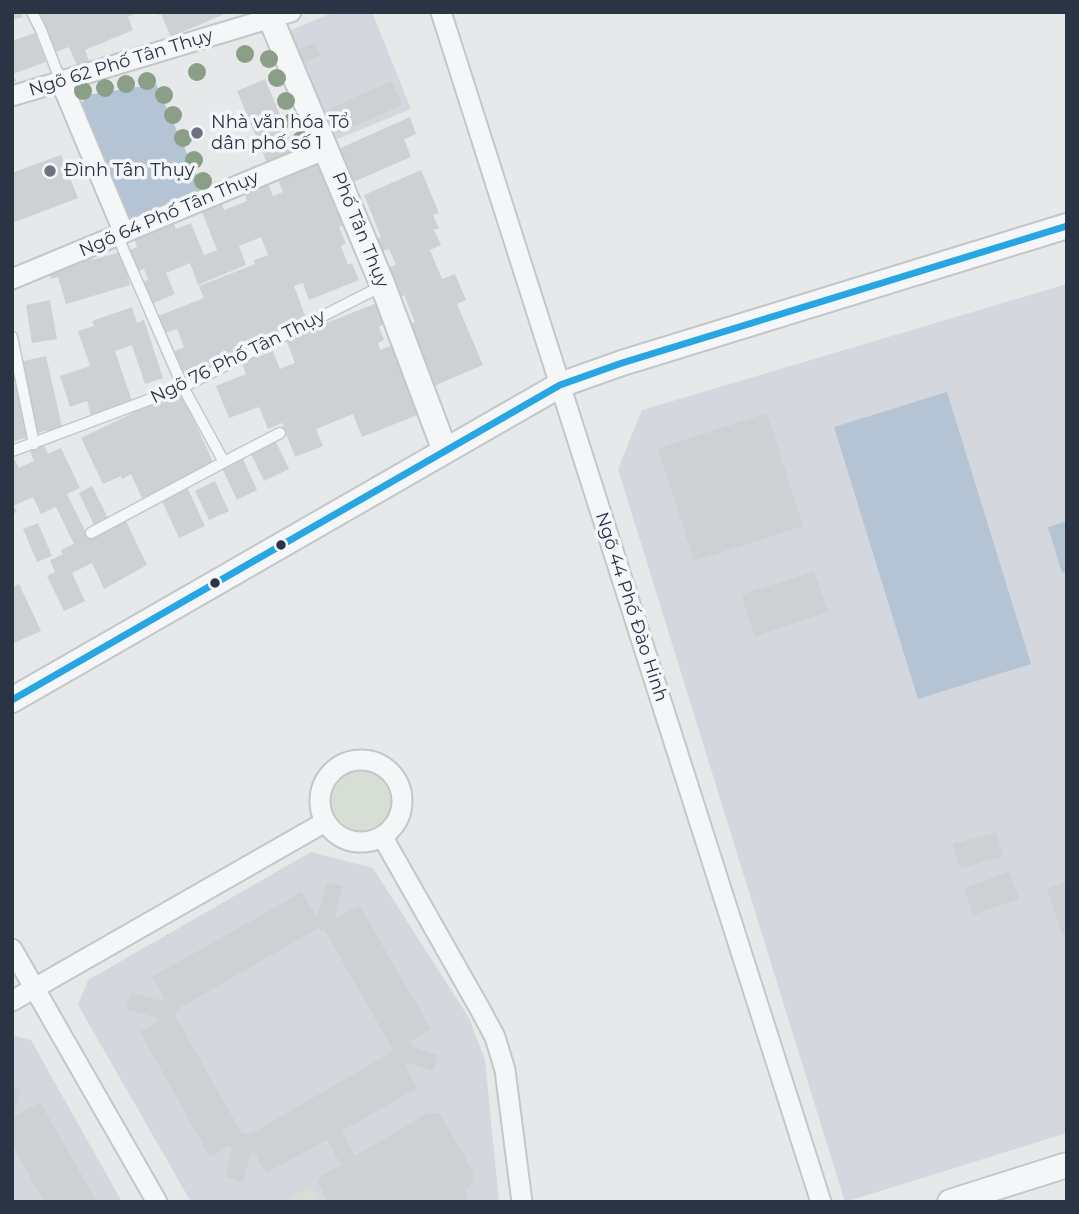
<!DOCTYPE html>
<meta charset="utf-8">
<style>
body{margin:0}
#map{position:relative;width:1079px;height:1214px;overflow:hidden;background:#e6e8ea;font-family:Montserrat,sans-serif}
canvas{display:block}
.frame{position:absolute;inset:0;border:14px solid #2b3445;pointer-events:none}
</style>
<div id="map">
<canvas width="1079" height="1214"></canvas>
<div class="frame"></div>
</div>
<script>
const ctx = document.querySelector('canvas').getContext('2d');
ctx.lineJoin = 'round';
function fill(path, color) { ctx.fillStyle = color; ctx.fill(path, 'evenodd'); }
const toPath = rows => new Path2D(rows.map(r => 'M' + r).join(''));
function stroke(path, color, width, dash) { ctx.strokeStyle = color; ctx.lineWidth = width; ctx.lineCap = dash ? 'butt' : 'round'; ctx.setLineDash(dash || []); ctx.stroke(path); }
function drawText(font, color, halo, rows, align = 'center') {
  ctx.font = font + ' Montserrat,sans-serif'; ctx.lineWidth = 7; ctx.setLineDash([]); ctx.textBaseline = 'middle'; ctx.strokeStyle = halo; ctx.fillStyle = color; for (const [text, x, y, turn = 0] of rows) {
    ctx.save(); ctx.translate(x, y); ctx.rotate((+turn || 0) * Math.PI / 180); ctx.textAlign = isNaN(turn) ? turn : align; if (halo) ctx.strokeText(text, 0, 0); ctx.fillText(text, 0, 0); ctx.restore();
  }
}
fill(toPath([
 [334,12,372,12,411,109,333,141,289,31],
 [1067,284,1067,1133,845,1202,618,469,642,410],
 [311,852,373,868,469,1018,485,1060,499,1202,191,1202,78,1005,88,980],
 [12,1035,31,1040,122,1202,12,1202]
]), '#d4d7dd');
fill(toPath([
 '330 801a31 31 0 1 1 62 0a31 31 0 1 1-62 0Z',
 [311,1186,320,1202,284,1202]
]), '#d6ded6');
fill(toPath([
 [156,84,204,191,136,218,130,218,126,214,82,103,87,95],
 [947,392,1031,664,918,699,834,427],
 [1067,521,1067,571,1062,573,1048,527]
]), '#b4c4d5');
fill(toPath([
 [12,12,21,12,23,17,12,20],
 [37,12,139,12,128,17,133,30,85,50,89,61,77,66,69,47,53,53],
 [157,12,229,12,171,37,161,14,158,15],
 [35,33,46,62,13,74,16,81,12,83,12,41],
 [315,43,320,56,304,63,298,50],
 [265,79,296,153,268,165,237,91],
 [392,81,402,105,336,134,326,110],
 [410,117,416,134,404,139,411,157,344,186,336,150],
 [61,155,78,198,12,223,12,173],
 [319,161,344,225,339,227,346,244,341,246,348,265,352,263,359,280,309,300,303,283,294,286,307,321,296,325,293,320,279,326,282,334,218,360,221,367,184,382,172,352,184,347,177,329,165,333,158,316,204,298,199,286,255,264,254,260,268,255,261,237,239,246,246,265,198,285,190,263,166,273,175,294,149,305,140,283,148,280,144,269,137,272,128,251,137,247,133,235,173,220,176,229,191,223,204,255,217,250,200,207,221,199,224,210,247,201,244,193,268,184,273,196,283,192,277,177],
 [421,170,439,213,433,215,439,228,434,230,441,245,430,250,442,279,455,274,466,300,457,304,483,365,429,388,403,327,415,322,404,295,398,298,386,269,396,265,389,249,381,252,375,240,381,237,364,195],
 [90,252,92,260,121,252,130,285,66,304,58,277,51,279,48,269],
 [50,300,57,339,32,343,26,305],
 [377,303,385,324,379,327,384,340,378,343,380,350,393,345,420,414,362,437,353,414,316,429,323,446,295,457,282,423,268,429,259,407,229,418,216,386,246,374,242,363,273,351,280,369,295,363,286,339],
 [132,307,137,323,144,320,163,378,145,384,132,345,115,351,132,401,91,415,87,401,70,407,60,376,90,366,78,331,94,326,92,321],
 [46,356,62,427,36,433,20,362],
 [16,384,31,436,12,442,12,385],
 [180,390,214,464,142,498,131,474,122,479,121,476,103,484,81,438],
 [767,413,803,526,694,561,658,449],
 [275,440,289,469,264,481,250,452],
 [44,445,48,454,61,448,80,488,67,494,88,537,125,519,147,565,104,589,92,563,72,573,85,601,64,611,47,576,55,572,50,560,63,554,61,550,74,544,56,507,41,514,33,497,13,506,17,512,12,514,12,454,19,468,34,461,30,451],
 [243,459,257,490,237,500,222,468],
 [215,481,229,511,209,520,195,491],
 [186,485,205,526,179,538,160,497],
 [92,486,109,520,95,527,79,493],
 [38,523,52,556,37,562,23,529],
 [814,571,828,612,755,636,741,595],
 [19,584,41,631,12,644,12,587],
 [996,832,1003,856,960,869,953,844],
 [1009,872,1019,899,973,915,964,888],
 [327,882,343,886,335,914,337,918,359,905,431,1029,410,1042,413,1047,438,1055,433,1071,408,1063,405,1066,417,1088,342,1131,355,1156,428,1113,437,1113,440,1115,473,1171,473,1182,470,1186,465,1189,467,1202,328,1202,318,1183,319,1179,322,1175,341,1165,327,1140,266,1173,254,1152,251,1153,243,1182,225,1177,232,1149,230,1145,210,1157,140,1032,159,1021,157,1018,126,1009,131,992,161,1001,165,999,152,977,302,892,315,915,318,913],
 [318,928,325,931,391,1046,392,1049,390,1053,249,1135,245,1134,241,1132,176,1017,175,1012,178,1009],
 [1067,882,1067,933,1062,934,1047,888],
 [12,1086,21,1088,14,1114,16,1116,40,1102,97,1202,44,1202,12,1144]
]), '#ced0d3');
const service = toPath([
 [32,12,41,30,61,82],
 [12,337,34,444],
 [12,451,183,387,382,286],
 [224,462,280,433],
 [91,533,224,462,183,387,117,235]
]);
const minor = toPath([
 [441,12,821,1202],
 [61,82,124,233],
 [12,96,291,12],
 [12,279,326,149],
 '320 801a41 41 0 1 1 82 0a41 41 0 1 1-82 0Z',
 [382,836,480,1009,495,1037,505,1070,522,1202],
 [12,949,157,1202],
 [12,1001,325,822]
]);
const tertiary = toPath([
 [268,12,383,286,445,451],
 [12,700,560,385,622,363,1067,226],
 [950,1202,1067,1165]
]);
stroke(service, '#c4c6c8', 13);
stroke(minor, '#c4c6c8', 23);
stroke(tertiary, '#c4c6c8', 28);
stroke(service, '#f5f6f7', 10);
stroke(minor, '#f5f6f7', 19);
stroke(tertiary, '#f5f6f7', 24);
stroke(toPath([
 [12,700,560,385,622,363,1067,226]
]), '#28a6e3', 7);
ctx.fillStyle = '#8a9e88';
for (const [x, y] of [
 [245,54],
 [269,59],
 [197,72],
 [277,78],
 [147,81],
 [126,84],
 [105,88],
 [83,91],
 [164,95],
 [286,101],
 [173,115],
 [293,121],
 [183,138],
 [301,140],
 [194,160],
 [203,181]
]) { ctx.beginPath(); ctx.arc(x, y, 9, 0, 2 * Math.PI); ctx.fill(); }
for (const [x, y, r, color] of [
 [197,133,7,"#6c737f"],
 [50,171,7,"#6c737f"],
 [281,545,6,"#2b3445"],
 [215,583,6,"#2b3445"]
]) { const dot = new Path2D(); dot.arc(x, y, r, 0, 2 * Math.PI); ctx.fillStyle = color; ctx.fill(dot); stroke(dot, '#f4f6f9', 2.5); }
drawText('18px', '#2b3445', '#f4f6f9', [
 ["Ngõ 62 Phố Tân Thụy",121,63,-17],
 ["Ngõ 64 Phố Tân Thụy",169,214,-23],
 ["Phố Tân Thụy",360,230,68],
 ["Ngõ 76 Phố Tân Thụy",238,357,-26],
 ["Ngõ 44 Phố Đào Hinh",631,607,72]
]);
drawText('18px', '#2b3445', '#f4f6f9', [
 ["Nhà văn hóa Tổ",211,123],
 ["dân phố số 1",211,144],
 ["Đình Tân Thụy",64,171]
], 'left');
</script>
